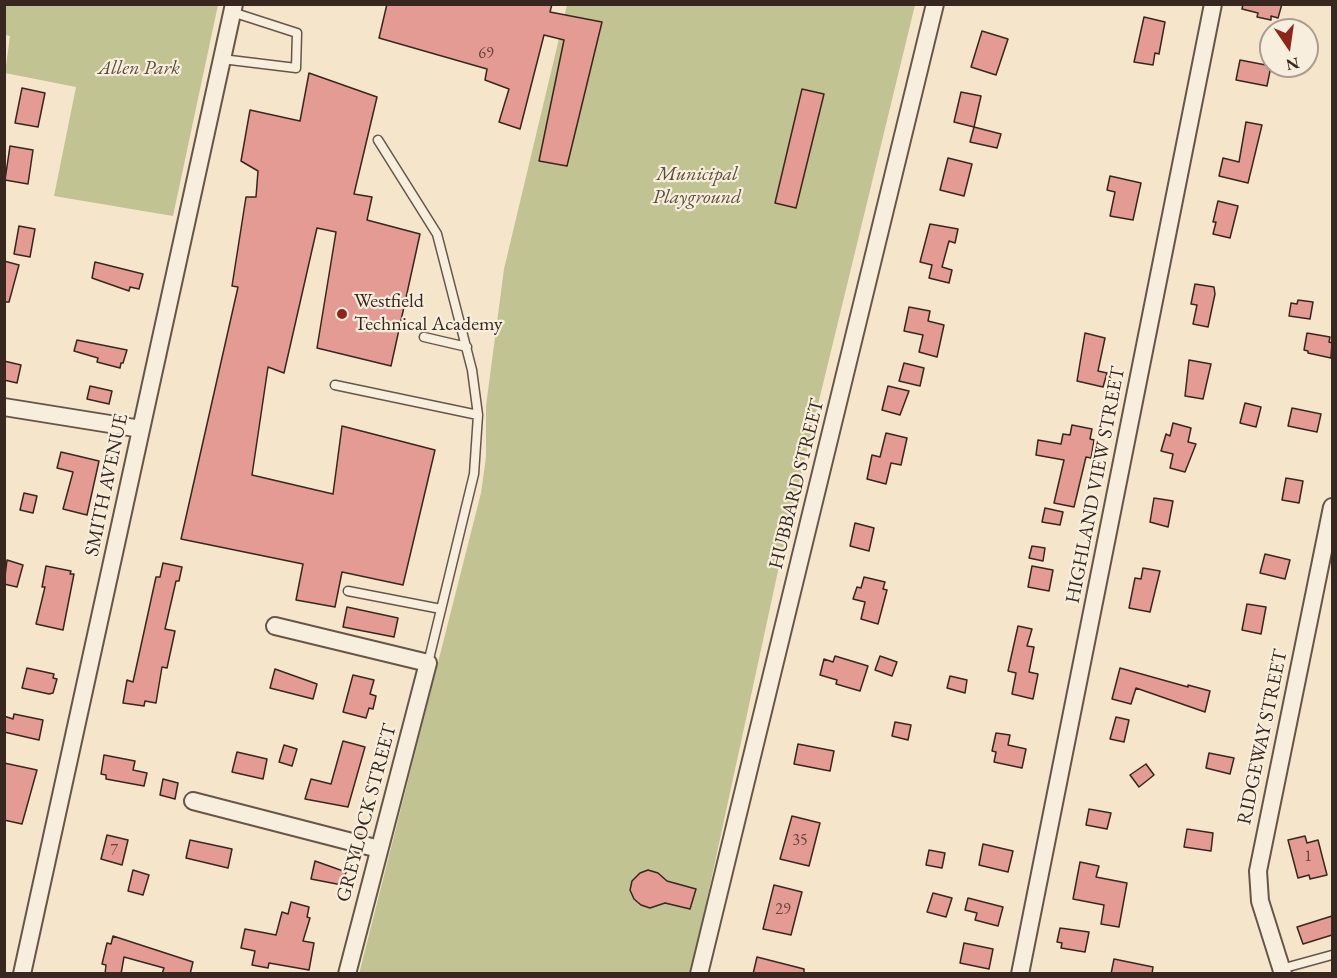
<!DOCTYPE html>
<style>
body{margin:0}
#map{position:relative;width:1337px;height:978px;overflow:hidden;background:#f5e5cb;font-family:"EB Garamond",serif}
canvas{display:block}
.frame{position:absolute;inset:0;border:6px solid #37271e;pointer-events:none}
.north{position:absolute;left:1259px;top:18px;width:60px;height:60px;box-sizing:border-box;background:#f8eedd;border:2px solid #ab9e91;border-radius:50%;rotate:167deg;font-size:16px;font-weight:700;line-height:24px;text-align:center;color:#37271e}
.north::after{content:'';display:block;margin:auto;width:21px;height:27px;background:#8f2418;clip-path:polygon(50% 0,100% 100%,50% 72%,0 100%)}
</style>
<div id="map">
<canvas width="1337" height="978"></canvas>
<div class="frame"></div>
<div class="north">N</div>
</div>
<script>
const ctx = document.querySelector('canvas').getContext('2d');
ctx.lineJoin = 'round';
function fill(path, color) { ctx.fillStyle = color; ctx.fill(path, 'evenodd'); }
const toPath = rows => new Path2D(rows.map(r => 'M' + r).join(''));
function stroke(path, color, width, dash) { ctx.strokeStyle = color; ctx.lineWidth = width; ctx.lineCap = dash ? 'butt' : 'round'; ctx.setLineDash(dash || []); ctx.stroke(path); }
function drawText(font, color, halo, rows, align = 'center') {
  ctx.font = font + ' "EB Garamond",serif'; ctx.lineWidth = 4.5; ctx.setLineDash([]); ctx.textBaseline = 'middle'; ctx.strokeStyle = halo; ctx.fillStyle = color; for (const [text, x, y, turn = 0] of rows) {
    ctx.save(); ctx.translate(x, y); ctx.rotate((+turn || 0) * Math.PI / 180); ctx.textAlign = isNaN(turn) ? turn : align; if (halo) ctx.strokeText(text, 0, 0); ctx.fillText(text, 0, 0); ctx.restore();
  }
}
fill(toPath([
 [4,5,218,5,173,216,54,196,76,87,5,73,10,36,5,35],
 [567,5,915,5,781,557,691,973,359,974,481,493,486,457,486,406,504,269]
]), '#c2c393');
const building = toPath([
 [387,4,552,4,550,12,602,22,567,166,539,161,564,40,544,35,520,129,499,122,509,89,485,80,487,69,379,38,387,4],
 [1243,4,1282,4,1278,18,1271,16,1271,20,1257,17,1258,13,1242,9,1243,4],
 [1144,17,1165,22,1159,54,1155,53,1153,65,1134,62,1144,17],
 [982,31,1008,39,996,75,971,67,982,31],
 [1240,60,1271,66,1267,86,1236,80,1240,60],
 [309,73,377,97,354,194,372,197,367,220,420,234,391,366,317,348,336,232,317,228,284,373,268,367,252,475,333,494,342,426,435,450,403,585,342,572,335,607,296,600,303,564,181,539,238,287,232,286,246,197,256,197,258,171,241,161,250,110,300,121,309,73],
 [22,88,45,93,38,127,15,123,22,88],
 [802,89,824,94,796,208,775,203,802,89],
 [961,92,981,96,974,127,954,122,961,92],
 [1246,122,1262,125,1248,183,1219,176,1223,158,1239,162,1246,122],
 [974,127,1001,134,997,148,970,142,974,127],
 [10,146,33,150,28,184,5,180,10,146],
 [948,158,972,164,964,196,940,190,948,158],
 [1110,176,1141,183,1133,220,1110,216,1115,192,1107,190,1110,176],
 [1218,201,1238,206,1230,238,1213,234,1216,222,1213,222,1218,201],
 [930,224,958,229,955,243,949,241,942,267,952,270,949,283,929,278,932,265,920,262,930,224],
 [19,226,35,229,30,257,14,254,19,226],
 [4,261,19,265,9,302,4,302,4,261],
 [95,262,143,274,139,289,130,287,129,291,92,278,95,262],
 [1195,284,1214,287,1215,294,1208,327,1193,324,1197,305,1191,304,1195,284],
 [1298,300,1313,302,1310,319,1289,316,1291,303,1297,304,1298,300],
 [909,307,930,311,928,321,944,325,937,357,919,352,923,335,904,331,909,307],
 [1085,333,1105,338,1098,371,1107,373,1103,387,1077,381,1085,333],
 [1307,333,1330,337,1329,342,1332,343,1331,358,1308,353,1308,351,1304,350,1307,333],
 [77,340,127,350,123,363,121,363,120,368,97,362,98,358,74,351,77,340],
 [1189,360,1211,364,1203,399,1185,396,1189,360],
 [4,361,21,365,17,383,4,380,4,361],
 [904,363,924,368,920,386,899,381,904,363],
 [90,386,112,391,109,404,87,399,90,386],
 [888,386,909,391,900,415,882,410,888,386],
 [1245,403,1261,407,1256,427,1240,423,1245,403],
 [1292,408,1321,414,1317,432,1288,426,1292,408],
 [1173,423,1191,428,1188,442,1196,444,1185,472,1170,468,1173,454,1161,451,1166,434,1170,436,1173,423],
 [1072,425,1092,429,1090,439,1094,440,1091,458,1086,457,1074,507,1054,503,1064,460,1036,455,1038,440,1061,444,1063,434,1070,435,1072,425],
 [886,433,907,438,901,465,891,463,886,484,867,479,872,455,880,457,886,433],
 [61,452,99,461,87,515,63,509,73,472,57,468,61,452],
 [1286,478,1303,481,1299,503,1282,500,1286,478],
 [24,493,37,496,33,513,20,510,24,493],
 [1154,498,1173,501,1168,527,1150,522,1154,498],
 [1045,508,1063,512,1060,525,1042,522,1045,508],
 [855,523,874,528,869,551,850,546,855,523],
 [1032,546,1045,548,1043,561,1029,558,1032,546],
 [1265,554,1290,560,1285,579,1260,573,1265,554],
 [7,560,23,565,17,587,4,584,7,560],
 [163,563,182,567,179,581,176,581,165,629,175,631,167,668,162,667,156,703,145,701,144,706,123,703,127,680,133,682,156,577,160,577,163,563],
 [46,566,71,571,70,574,74,574,63,630,36,624,45,587,42,587,46,566],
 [1032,566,1053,570,1049,591,1028,587,1032,566],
 [1143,568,1160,571,1150,612,1129,608,1135,578,1141,579,1143,568],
 [864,577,885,582,883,589,887,590,878,624,861,619,865,602,853,599,857,587,861,588,864,577],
 [1247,604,1266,607,1261,634,1242,630,1247,604],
 [347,607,398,618,394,637,343,627,347,607],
 [1018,626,1032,629,1027,646,1034,647,1029,672,1038,674,1033,699,1012,694,1016,673,1008,671,1018,626],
 [835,656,868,666,860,691,836,684,837,680,820,675,824,659,833,662,835,656],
 [880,656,897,662,892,676,875,670,880,656],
 [27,668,54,674,53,678,57,679,53,693,49,694,22,688,27,668],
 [1120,668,1188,687,1188,685,1210,691,1205,712,1136,688,1131,704,1112,699,1120,668],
 [275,669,317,684,313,699,270,688,275,669],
 [353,675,374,680,370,694,376,696,373,709,369,708,366,718,343,712,353,675],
 [950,676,967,680,965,693,947,688,950,676],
 [14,714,43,720,39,740,4,732,4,716,13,719,14,714],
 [1116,717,1129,720,1124,742,1110,739,1116,717],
 [895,722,911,725,908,740,892,736,895,722],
 [996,733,1010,735,1008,745,1026,749,1022,768,994,762,996,752,992,751,996,733],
 [343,741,365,747,348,807,305,799,311,779,331,784,343,741],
 [798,744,834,751,830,771,794,764,798,744],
 [284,745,297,749,292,766,279,762,284,745],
 [237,752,267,759,263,779,232,772,237,752],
 [1209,753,1234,758,1230,774,1206,768,1209,753],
 [104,755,135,761,133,770,147,773,144,786,106,779,106,775,101,774,104,755],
 [4,763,37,770,22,824,4,820,4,763],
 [1146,764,1154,775,1139,787,1130,775,1146,764],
 [163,779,178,783,175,799,160,795,163,779],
 [1089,809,1111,813,1107,829,1086,825,1089,809],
 [792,816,820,823,809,866,780,859,792,816],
 [1187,829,1213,833,1211,851,1184,847,1187,829],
 [107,835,128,840,122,865,101,859,107,835],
 [1305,836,1307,843,1318,840,1327,875,1310,879,1309,875,1298,878,1288,840,1305,836],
 [190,840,232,849,228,868,186,858,190,840],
 [983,844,1013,851,1008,872,979,865,983,844],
 [929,850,945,853,942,868,926,865,929,850],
 [315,861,346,872,342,885,311,879,315,861],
 [1080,862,1099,866,1096,877,1127,883,1119,927,1101,924,1104,905,1073,899,1080,862],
 [133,870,149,875,143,895,128,891,133,870],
 [648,870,658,873,667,881,696,889,690,909,665,903,650,908,641,905,634,899,630,890,632,881,640,873,648,870],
 [774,885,802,892,791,935,763,929,774,885],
 [933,893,952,898,946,917,927,912,933,893],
 [968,898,1003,907,998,926,975,920,977,913,965,910,968,898],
 [291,902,309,907,307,917,310,918,303,941,314,943,309,970,269,963,268,968,252,965,255,951,241,948,245,929,276,935,282,912,288,914,291,902],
 [1332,916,1332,935,1303,944,1297,927,1332,916],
 [1060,928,1089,932,1085,952,1061,948,1062,943,1057,942,1060,928],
 [113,936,193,962,190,974,162,974,164,968,124,957,121,974,105,974,106,965,102,964,107,943,111,944,113,936],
 [964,943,993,949,989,969,960,963,964,943],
 [757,957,804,969,804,974,753,974,757,957],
 [1114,959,1153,967,1152,974,1111,974,1114,959]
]);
fill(building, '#e39b93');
stroke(building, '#37271e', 1.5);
const lane = toPath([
 [222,59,296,68,297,33,232,12],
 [378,140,437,234,472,370,478,415,474,474,428,663],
 [424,337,467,347],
 [335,385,478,415],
 [348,591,441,609],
 [1281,969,1332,955]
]);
const street = toPath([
 [4,407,141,429],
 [275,626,428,663,347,974],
 [193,801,379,849],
 [22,974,234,4],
 [699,974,935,4],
 [1020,974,1213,4],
 [1283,974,1260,901,1258,871,1332,507]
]);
stroke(lane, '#665649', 11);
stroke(street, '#665649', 20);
stroke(lane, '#f8eedd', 8);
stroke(street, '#f8eedd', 16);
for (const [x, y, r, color] of [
 [342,314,6,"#8f2418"]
]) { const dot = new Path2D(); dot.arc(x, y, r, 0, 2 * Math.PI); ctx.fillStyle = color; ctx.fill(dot); stroke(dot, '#f8eedd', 2); }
drawText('16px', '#62443b', null, [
 ["69",486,54],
 ["35",800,841],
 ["7",114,851],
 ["1",1308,857],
 ["29",783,910]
]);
drawText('italic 20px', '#5a4e3b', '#f8eedd', [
 ["Allen Park",139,69],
 ["Municipal",697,175],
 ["Playground",697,198]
]);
drawText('20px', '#37271e', '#f8eedd', [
 ["Westfield",354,302],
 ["Technical Academy",354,325]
], 'left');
drawText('20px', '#37271e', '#f8eedd', [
 ["HUBBARD STREET",797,484,-76],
 ["SMITH AVENUE",107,485,-78],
 ["HIGHLAND VIEW STREET",1096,485,-79],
 ["RIDGEWAY STREET",1263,737,-78],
 ["GREYLOCK STREET",367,813,-75]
]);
</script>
